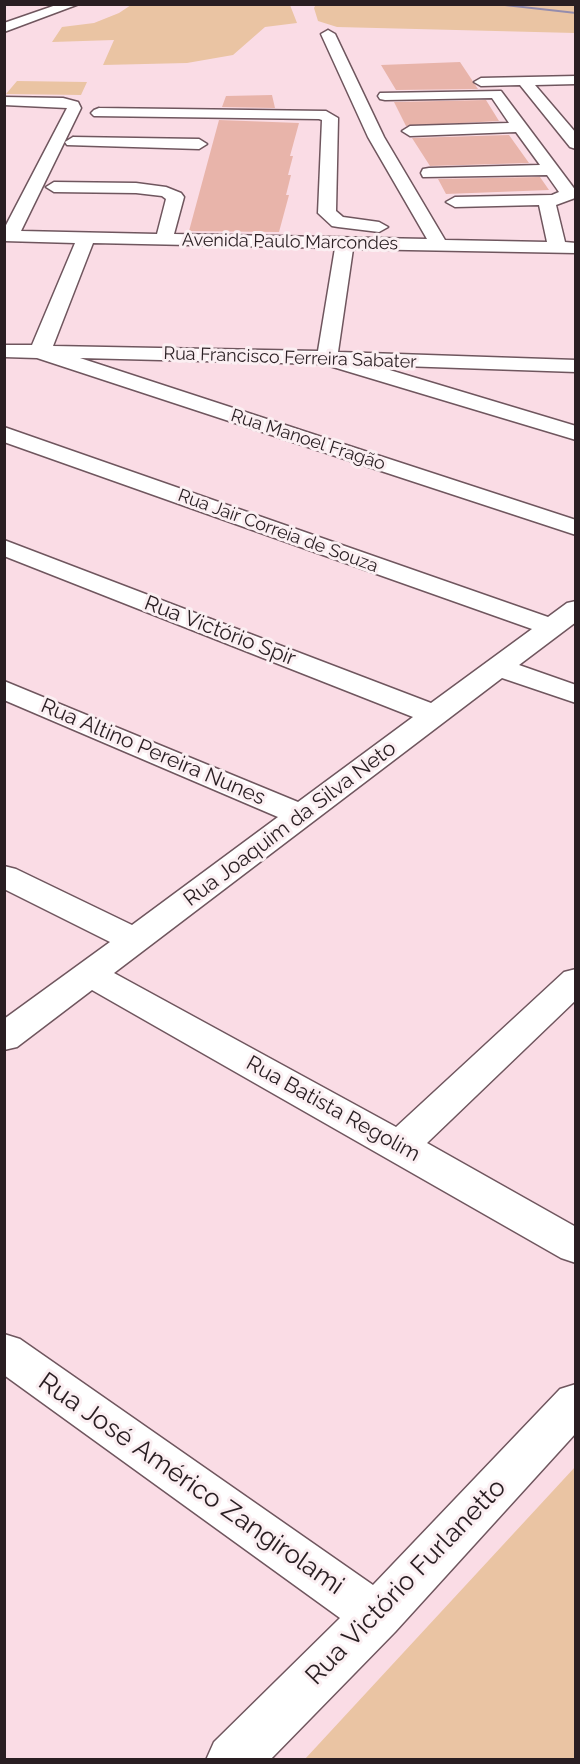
<!DOCTYPE html>
<meta charset="utf-8">
<style>
body{margin:0}
#map{position:relative;width:580px;height:1764px;overflow:hidden;background:#fadce5;font-family:Raleway,sans-serif}
canvas{display:block}
.frame{position:absolute;inset:0;border:6px solid #291e22;pointer-events:none}
</style>
<div id="map">
<canvas width="580" height="1764"></canvas>
<div class="frame"></div>
</div>
<script>
const ctx = document.querySelector('canvas').getContext('2d');
ctx.lineJoin = 'round';
function fill(path, color) { ctx.fillStyle = color; ctx.fill(path, 'evenodd'); }
const toPath = rows => new Path2D(rows.map(r => 'M' + r).join(''));
function stroke(path, color, width, dash) { ctx.strokeStyle = color; ctx.lineWidth = width; ctx.lineCap = dash ? 'butt' : 'round'; ctx.setLineDash(dash || []); ctx.stroke(path); }
function drawText(font, color, halo, rows, align = 'center') {
  ctx.font = font + ' Raleway,sans-serif'; ctx.lineWidth = 6; ctx.setLineDash([]); ctx.textBaseline = 'middle'; ctx.strokeStyle = halo; ctx.fillStyle = color; for (const [text, x, y, turn = 0] of rows) {
    ctx.save(); ctx.translate(x, y); ctx.rotate((+turn || 0) * Math.PI / 180); ctx.textAlign = isNaN(turn) ? turn : align; if (halo) ctx.strokeText(text, 0, 0); ctx.fillText(text, 0, 0); ctx.restore();
  }
}
fill(toPath([
 [316,4,575,5,575,33,337,27,318,21,314,8],
 [131,5,290,5,297,23,265,27,233,55,187,63,103,65,114,40,52,42,62,27,94,23,119,13],
 [17,81,87,82,81,95,6,94],
 [575,1467,575,1759,305,1759]
]), '#eac4a3');
fill(toPath([
 [505,4,576,12,576,14,487,4,505,4]
]), '#948cad');
fill(toPath([
 [460,62,478,89,396,90,381,65],
 [272,95,275,108,222,107,226,96],
 [486,100,499,121,406,126,394,102],
 [219,120,299,123,290,156,293,156,288,175,291,175,286,195,289,195,279,232,189,231],
 [509,135,529,163,430,166,412,138],
 [540,177,549,190,446,194,438,179]
]), '#e8b4aa');
const minor = toPath([
 [59,4,79,4,4,32,4,23,59,4],
 [328,30,335,34,384,137,445,240,547,242,539,205,455,207,446,202,455,197,552,195,559,192,547,175,423,177,421,173,423,169,429,168,540,165,516,132,410,136,402,131,410,126,509,123,492,98,385,100,380,99,378,96,380,93,501,91,576,191,575,198,556,205,565,242,576,243,576,253,353,249,338,352,576,360,576,372,373,365,576,426,576,440,323,364,80,358,576,520,576,535,37,358,4,357,4,345,32,345,75,243,4,241,4,229,67,108,4,105,4,97,63,98,78,102,81,108,21,231,157,234,166,199,162,196,136,193,54,192,46,187,54,182,136,183,166,187,181,193,184,197,174,234,427,239,368,137,321,34,328,30],
 [93,243,335,248,318,351,53,346,93,243],
 [576,76,576,84,535,85,576,133,576,149,570,147,520,85,481,86,474,82,481,78,576,76],
 [99,108,326,111,338,118,336,211,343,217,379,222,388,227,379,232,338,227,332,226,318,213,322,120,319,119,94,116,91,113,94,110,99,108],
 [73,137,199,139,207,144,199,149,67,145,65,142,73,137],
 [4,427,548,617,567,603,576,601,576,622,519,665,576,685,576,703,502,678,114,973,396,1127,564,972,576,969,576,1000,427,1143,576,1227,576,1263,561,1258,92,990,17,1047,4,1050,4,1019,110,942,4,889,4,866,16,869,132,925,278,817,4,700,4,681,298,802,413,717,4,556,4,540,431,703,532,629,4,442,4,427],
 [4,1334,20,1339,373,1585,560,1389,576,1384,576,1433,395,1632,270,1760,206,1760,214,1742,340,1618,4,1375,4,1334]
]);
stroke(minor, '#6f565e', 3);
fill(minor, '#fff');
drawText('18px', '#291e22', '#fbeff2', [
 ["Avenida Paulo Marcondes",290,242,1],
 ["Rua Francisco Ferreira Sabater",290,358,2],
 ["Rua Manoel Fragão",308,440,18],
 ["Rua Jair Correia de Souza",278,531,20]
]);
drawText('21px', '#291e22', '#fbeff2', [
 ["Rua Victório Spir",220,631,21],
 ["Rua Altino Pereira Nunes",153,752,23],
 ["Rua Joaquim da Silva Neto",290,824,-37],
 ["Rua Batista Regolim",333,1109,29]
]);
drawText('26px', '#291e22', '#fbeff2', [
 ["Rua José Américo Zangirolami",191,1484,35],
 ["Rua Victório Furlanetto",406,1582,-46]
]);
</script>
